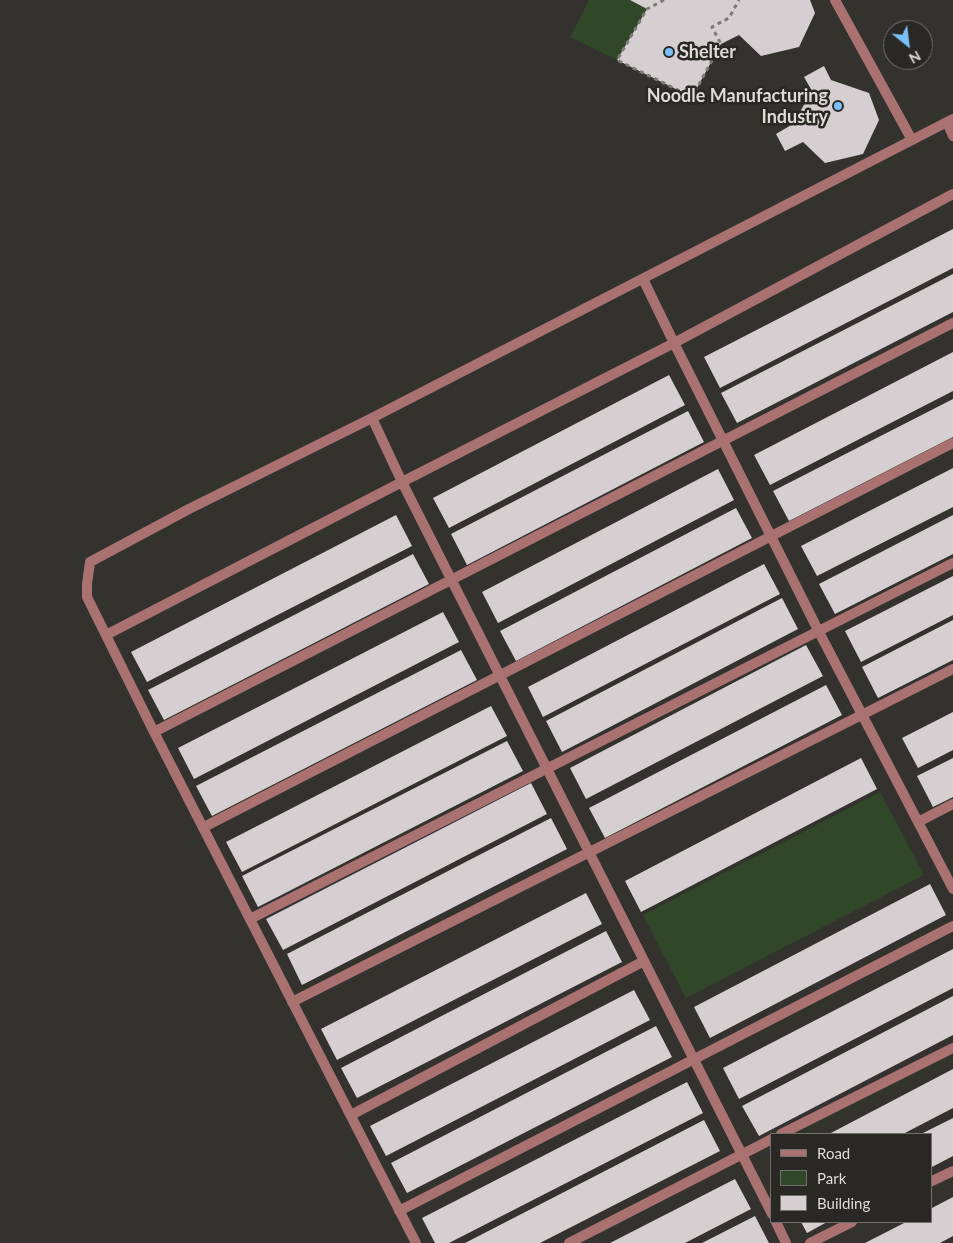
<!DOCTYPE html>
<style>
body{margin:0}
#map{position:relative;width:953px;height:1243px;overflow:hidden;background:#33322e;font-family:Lato,sans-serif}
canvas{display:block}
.legend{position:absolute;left:770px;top:1133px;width:162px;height:90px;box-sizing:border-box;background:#292824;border:1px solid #71706c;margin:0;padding:6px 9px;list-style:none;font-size:15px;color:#dddcd9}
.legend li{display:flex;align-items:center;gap:10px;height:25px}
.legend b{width:25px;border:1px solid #71706c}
.north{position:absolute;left:883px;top:20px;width:50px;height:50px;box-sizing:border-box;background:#292824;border:1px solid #71706c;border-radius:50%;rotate:151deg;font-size:14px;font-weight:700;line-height:20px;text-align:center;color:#dddcd9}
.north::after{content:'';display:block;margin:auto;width:18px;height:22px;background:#7abff8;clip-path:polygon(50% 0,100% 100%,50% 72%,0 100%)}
</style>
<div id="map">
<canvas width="953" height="1243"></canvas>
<ul class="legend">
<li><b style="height:6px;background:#a97271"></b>Road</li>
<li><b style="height:14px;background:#304827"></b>Park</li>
<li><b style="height:14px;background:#d5cfd1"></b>Building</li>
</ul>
<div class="north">N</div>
</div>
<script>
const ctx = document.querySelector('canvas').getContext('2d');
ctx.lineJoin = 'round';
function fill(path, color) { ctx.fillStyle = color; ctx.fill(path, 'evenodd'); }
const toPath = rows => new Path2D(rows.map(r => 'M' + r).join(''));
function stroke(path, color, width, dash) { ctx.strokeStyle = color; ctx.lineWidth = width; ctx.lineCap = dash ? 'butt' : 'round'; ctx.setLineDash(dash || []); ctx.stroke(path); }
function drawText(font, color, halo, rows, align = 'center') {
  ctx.font = font + ' Lato,sans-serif'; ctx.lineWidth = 5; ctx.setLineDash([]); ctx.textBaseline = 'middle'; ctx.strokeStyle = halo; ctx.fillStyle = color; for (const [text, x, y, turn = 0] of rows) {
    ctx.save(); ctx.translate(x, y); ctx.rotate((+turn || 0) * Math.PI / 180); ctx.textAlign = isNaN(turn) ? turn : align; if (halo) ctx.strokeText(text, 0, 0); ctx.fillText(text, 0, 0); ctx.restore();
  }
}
fill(toPath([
 [589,0,630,0,647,9,617,60,570,37],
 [880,792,924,875,686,998,643,915]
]), '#304827');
fill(toPath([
 [630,0,810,0,815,13,799,47,761,56,739,35,721,44,692,97,617,60,647,9],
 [824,66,831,80,869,93,879,120,863,154,825,163,803,142,785,151,776,134,793,124,812,91,804,77],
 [953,229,953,268,720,388,704,357],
 [953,274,953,312,737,423,721,393],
 [953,352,953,391,770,485,754,455],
 [669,375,685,405,449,528,433,498],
 [953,399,953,437,789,521,773,491],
 [688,411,704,442,467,565,451,534],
 [953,468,953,507,817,576,801,546],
 [718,469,734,500,498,623,482,592],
 [736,508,752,538,516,661,500,631],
 [396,515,412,546,147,682,131,652],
 [953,515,953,554,835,614,819,584],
 [413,554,429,584,164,720,148,690],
 [764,564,780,594,543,717,528,687],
 [953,576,953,615,861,662,845,631],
 [782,598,798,629,562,752,546,721],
 [443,612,459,642,194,779,178,748],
 [953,620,953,660,878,698,862,667],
 [806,645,823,676,586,799,570,768],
 [461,650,477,680,212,816,196,786],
 [826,685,842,715,605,838,589,808],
 [491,706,507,736,242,872,226,842],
 [953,712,953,750,918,768,902,738],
 [507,741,523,771,258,907,242,876],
 [861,758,877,789,641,912,625,881],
 [953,758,953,797,933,807,917,776],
 [531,783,547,814,283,950,266,919],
 [551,818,567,849,302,985,287,954],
 [930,884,946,915,710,1038,694,1007],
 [586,893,602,924,337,1060,321,1029],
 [606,931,622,962,357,1098,341,1068],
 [953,949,953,988,739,1099,723,1068],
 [634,990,650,1020,386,1156,370,1126],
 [953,996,953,1035,759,1136,742,1106],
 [656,1026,672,1057,407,1193,391,1163],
 [953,1069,953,1108,903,1134,829,1134],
 [687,1082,703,1113,449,1243,435,1243,422,1218],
 [953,1118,953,1156,932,1167,932,1134,921,1134],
 [704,1120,720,1151,540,1243,465,1243],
 [735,1179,751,1209,685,1243,610,1243],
 [953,1197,953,1236,940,1243,865,1243,906,1222,932,1222,932,1208],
 [755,1216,769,1243,702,1243],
 [801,1222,827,1222,807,1233]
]), '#d5cfd1');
stroke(toPath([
 [664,0,647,9,617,60,692,97,721,44,712,27,729,18,739,0]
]), '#7c7b77', 3, [4, 4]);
stroke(toPath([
 [835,0,912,140]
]), '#a97271', 10);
stroke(toPath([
 [947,122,953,136],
 [643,279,674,343,819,632,953,889],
 [372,418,402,482,772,1214],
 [106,635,402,482,674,343,953,194],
 [154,732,953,323],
 [918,822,953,804],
 [204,827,953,443],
 [250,919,953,563],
 [292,1002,953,669],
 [351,1115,644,961],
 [781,1134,953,1048],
 [932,1181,953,1171],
 [399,1211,953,926],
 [776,1222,786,1243],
 [416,1243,154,732,87,597,87,584,90,562,189,509,372,418,953,119],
 [569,1243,772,1139],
 [810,1243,852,1222]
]), '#a97271', 10);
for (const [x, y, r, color] of [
 [669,52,5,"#7abff8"],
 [838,106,5,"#7abff8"]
]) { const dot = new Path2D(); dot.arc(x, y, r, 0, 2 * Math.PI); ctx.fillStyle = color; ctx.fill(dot); stroke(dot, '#292824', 2); }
drawText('bold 18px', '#dddcd9', '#292824', [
 ["Shelter",679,52],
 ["Noodle Manufacturing",828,96,"right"],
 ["Industry",828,117,"right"]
], 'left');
</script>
